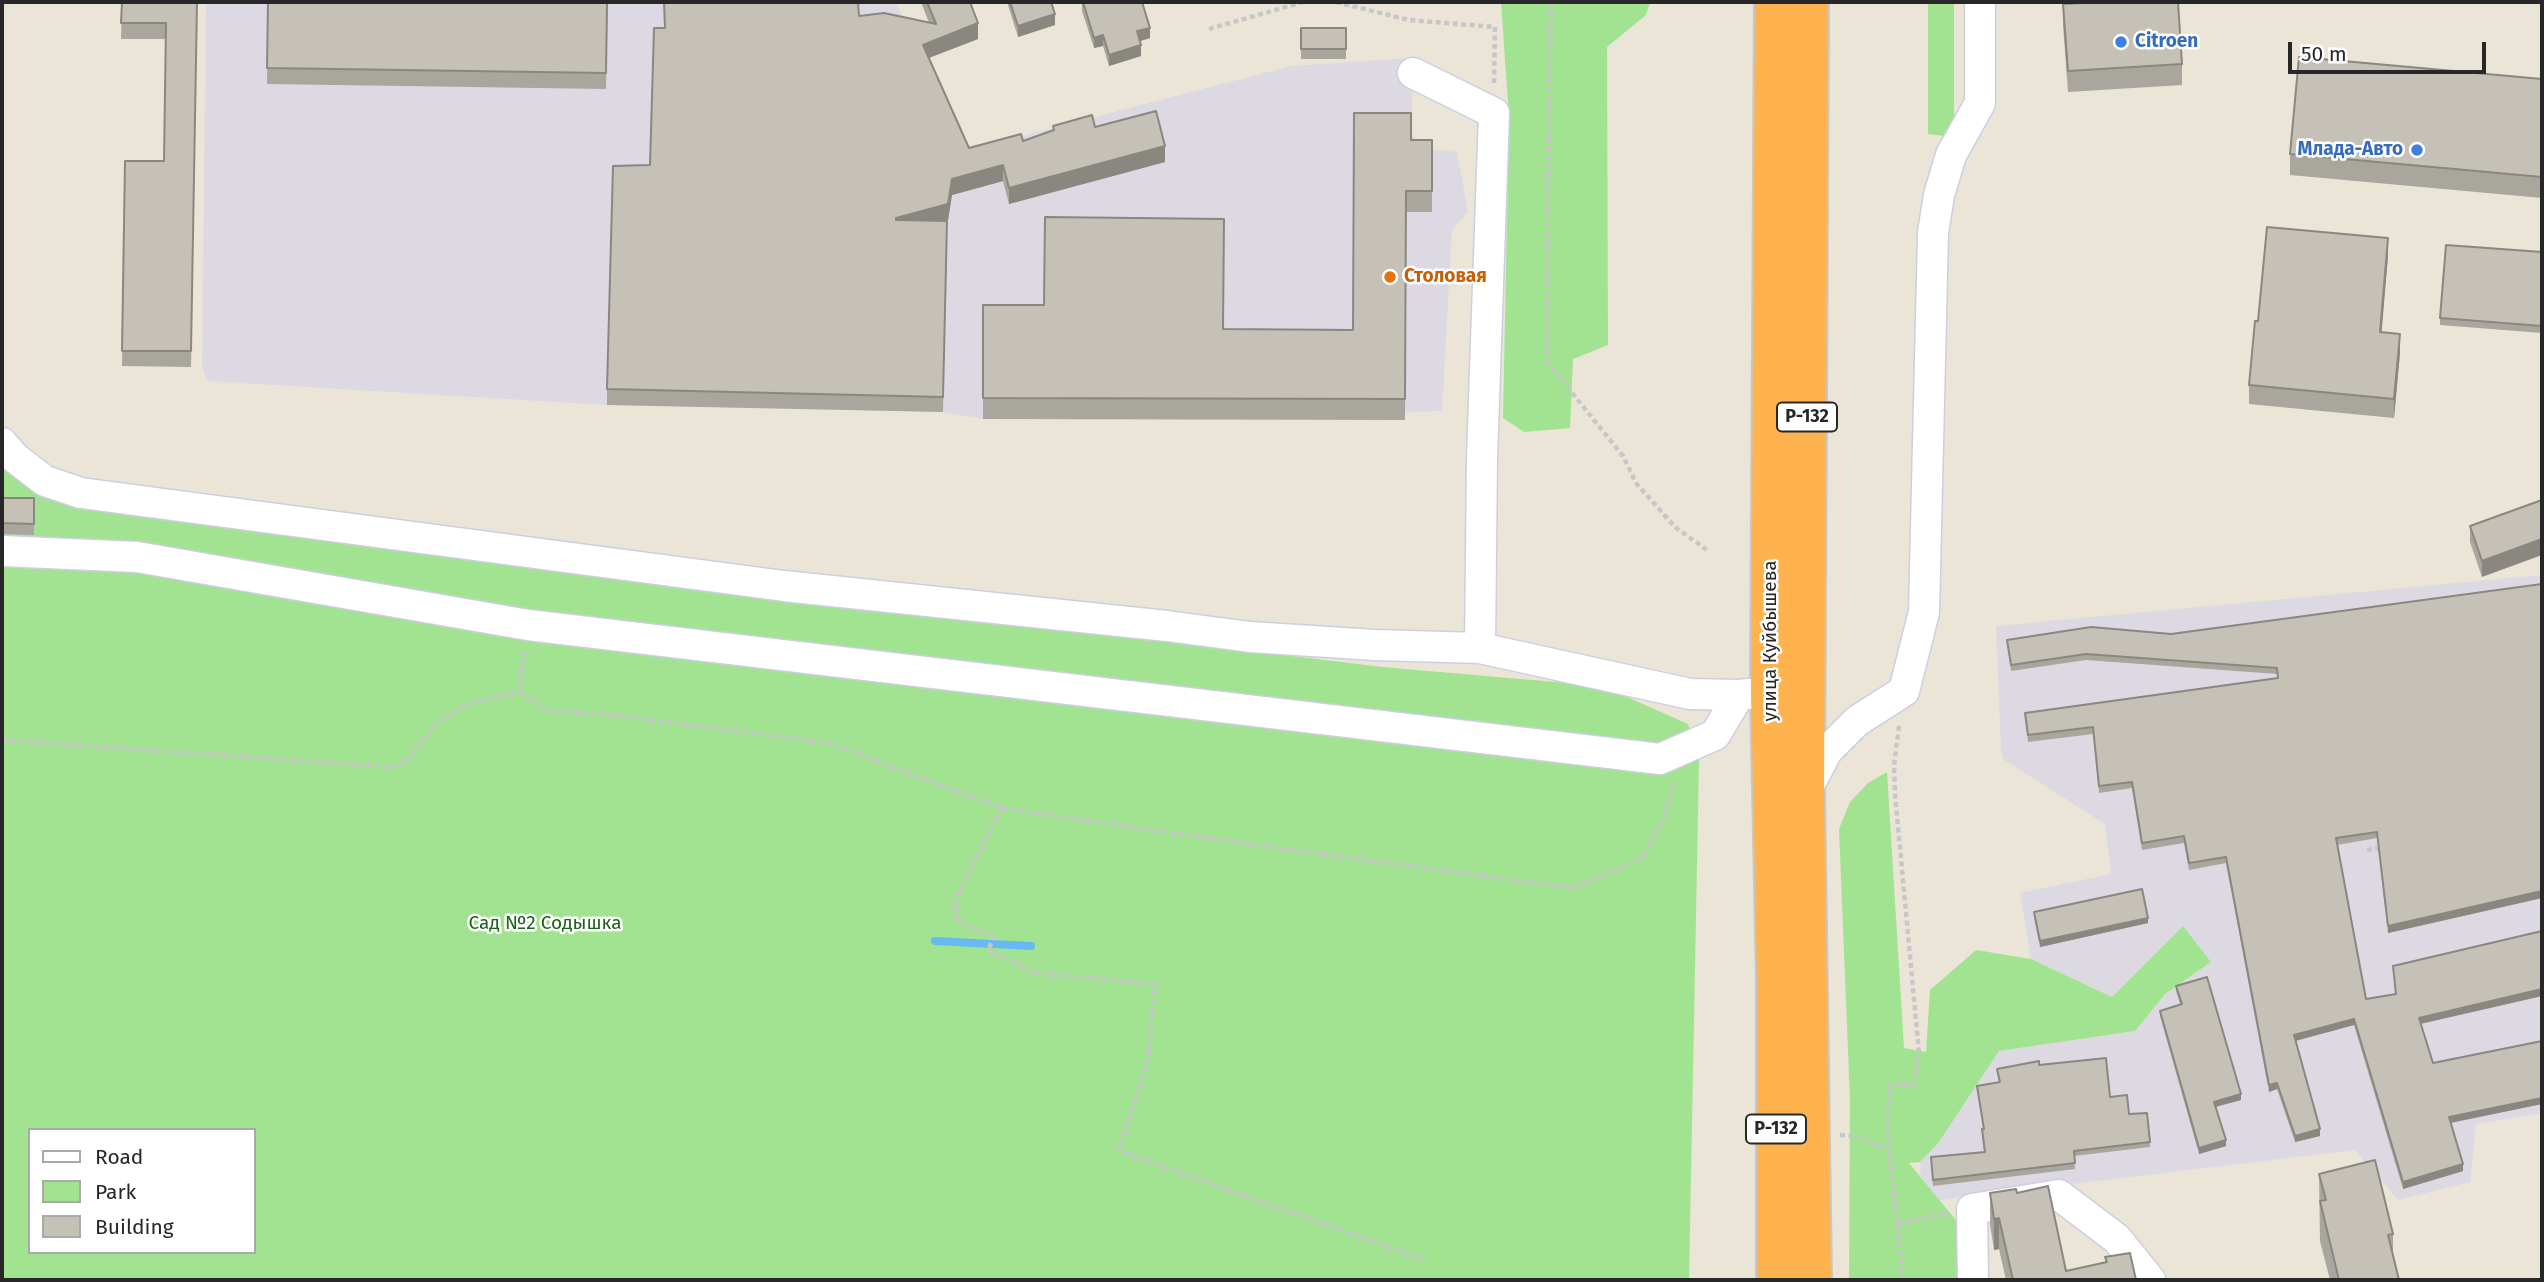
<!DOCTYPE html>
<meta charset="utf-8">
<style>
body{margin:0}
#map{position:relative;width:2544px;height:1282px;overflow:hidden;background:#eae5d7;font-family:"Fira Sans",sans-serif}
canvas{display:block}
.frame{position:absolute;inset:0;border:4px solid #272727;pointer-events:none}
.legend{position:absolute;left:28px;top:1128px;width:228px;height:126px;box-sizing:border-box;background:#fff;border:2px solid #a9a9a9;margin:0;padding:9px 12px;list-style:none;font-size:21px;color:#272727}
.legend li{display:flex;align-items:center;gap:14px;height:35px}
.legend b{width:35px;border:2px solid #a9a9a9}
.scale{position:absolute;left:2288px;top:42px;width:198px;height:32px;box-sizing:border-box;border:4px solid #272727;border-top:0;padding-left:9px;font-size:21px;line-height:24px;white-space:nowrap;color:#272727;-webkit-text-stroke:5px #fff;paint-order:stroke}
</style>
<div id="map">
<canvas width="2544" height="1282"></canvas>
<div class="frame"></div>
<ul class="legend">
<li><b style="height:9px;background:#fff"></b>Road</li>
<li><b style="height:19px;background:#a2e391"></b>Park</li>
<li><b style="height:19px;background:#c5c1b7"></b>Building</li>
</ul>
<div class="scale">50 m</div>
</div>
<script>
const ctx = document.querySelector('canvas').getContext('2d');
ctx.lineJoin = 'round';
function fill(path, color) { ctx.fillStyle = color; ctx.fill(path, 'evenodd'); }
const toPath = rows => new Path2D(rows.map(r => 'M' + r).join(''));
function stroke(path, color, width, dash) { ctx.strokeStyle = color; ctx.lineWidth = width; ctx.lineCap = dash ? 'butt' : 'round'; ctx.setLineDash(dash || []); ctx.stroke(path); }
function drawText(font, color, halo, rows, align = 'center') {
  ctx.font = font + ' "Fira Sans",sans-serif'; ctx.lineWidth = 5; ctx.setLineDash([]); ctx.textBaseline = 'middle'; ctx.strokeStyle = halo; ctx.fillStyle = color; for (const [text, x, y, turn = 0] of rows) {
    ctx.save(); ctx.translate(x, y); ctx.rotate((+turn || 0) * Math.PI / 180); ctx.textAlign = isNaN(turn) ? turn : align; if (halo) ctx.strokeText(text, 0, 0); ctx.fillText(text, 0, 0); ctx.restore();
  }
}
fill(toPath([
 [206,2,896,2,964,151,1291,66,1413,58,1411,134,1426,149,1457,152,1468,212,1452,230,1442,411,983,419,943,412,607,405,207,381,202,366],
 [2542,575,2542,1113,2476,1124,2470,1182,2398,1200,2355,1150,1922,1202,1920,1162,1939,1142,1999,1051,2135,1031,2165,994,2211,962,2183,926,2112,997,2031,959,2020,893,2111,874,2105,824,2003,759,2001,749,1996,626]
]), '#ddd9e2');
fill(toPath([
 [1501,2,1650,2,1646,15,1607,47,1608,345,1573,359,1570,428,1524,432,1503,418,1509,117],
 [1928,2,1954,2,1954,137,1928,134],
 [2,459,30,489,122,509,523,562,1382,667,1602,686,1688,724,1699,760,1689,1280,2,1280],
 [30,1130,254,1130,254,1252,30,1252],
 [1887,772,1904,1048,1926,1052,1930,990,1976,950,2031,959,2112,997,2183,926,2211,962,2165,994,2135,1031,1999,1051,1939,1142,1920,1162,1909,1163,1964,1230,1963,1280,1849,1280,1850,1100,1839,829,1850,802,1868,783]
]), '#a2e391');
stroke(toPath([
 [935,941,1031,946]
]), '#66b9f1', 8);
const minor = toPath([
 [1413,73,1494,113,1482,457,1480,648],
 [2,443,15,458,45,481,81,493,784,586,1167,626,1250,637,1375,645,1480,648,1690,694,1739,695,1770,692],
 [2,551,137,557,528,625,1660,759,1715,735,1739,695],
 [1805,793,1827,751,1857,721,1904,691,1924,612,1933,233,1939,195,1951,155,1980,103,1980,2],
 [1973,1280,1972,1209,2059,1195,2117,1239,2150,1280]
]);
const highway = toPath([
 [1774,2,1770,692,1776,979,1776,1280],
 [1809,2,1805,793,1812,1280]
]);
stroke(minor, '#cdcee1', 33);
stroke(highway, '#c7c7c7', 42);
stroke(toPath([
 [1336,2,1409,20,1495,27,1494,85],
 [1551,2,1547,249,1548,363,1623,456,1636,483,1675,527,1707,550],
 [1209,29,1303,2],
 [524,651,519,692,548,711,602,714,830,743,1001,808,1276,848,1573,888,1643,858,1663,819,1674,782],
 [1899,726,1894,765,1895,794,1919,1053,1914,1085,1890,1084,1887,1124,1903,1280],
 [2,740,392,767,409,759,437,722,471,703,519,692],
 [1001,808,958,895,955,904,959,922,994,937,988,950,1036,973,1155,984,1148,1060,1119,1151,1425,1260],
 [2367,850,2383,847],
 [1840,1135,1858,1136,1889,1149],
 [1898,1223,1945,1214]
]), '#c7c7c7', 4.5, [5, 3.5]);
stroke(minor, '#fff', 30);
stroke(highway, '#ffb34e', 38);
fill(toPath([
 [122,2,197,2,191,367,122,366,125,161,164,161,166,39,121,39],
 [268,2,608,2,606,89,267,84],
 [921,2,970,2,978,39,929,58,969,148,1023,141,1053,130,1053,126,1095,127,1165,162,1009,204,1003,181,952,195,948,220,945,221,947,237,943,412,607,405,607,389,650,165,859,16,929,23],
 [1007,2,1051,2,1055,25,1018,37],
 [1082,2,1142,2,1150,38,1140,41,1141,56,1109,66,1103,46,1094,48,1082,11],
 [2063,4,2182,64,2182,85,2068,92,2063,25],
 [1301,28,1346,28,1346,59,1301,59],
 [2542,79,2542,198,2290,175,2290,154],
 [1411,140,1432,140,1432,212,1406,212,1405,420,983,419,983,305,1044,305,1223,329,1353,330],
 [2542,252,2542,333,2440,325,2440,318],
 [2388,256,2381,332,2400,353,2394,418,2249,404,2249,385,2258,321],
 [2,498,34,498,34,535,2,534],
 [2542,500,2482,577,2470,542,2470,526],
 [2542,584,2542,898,2388,933,2377,838,2337,845,2366,999,2396,994,2393,966,2542,996,2421,1024,2433,1063,2542,1104,2451,1123,2463,1171,2403,1189,2354,1025,2296,1041,2320,1136,2295,1142,2277,1089,2269,1092,2226,863,2189,870,2184,843,2142,850,2132,788,2099,793,2093,734,2028,742,2025,713,2278,678,2277,674,2086,660,2011,671,2007,640,2171,634],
 [2034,912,2148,923,2040,947,2034,918],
 [2176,986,2241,1100,2216,1107,2226,1146,2199,1154,2160,1016,2160,1011,2180,1004,2176,991],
 [2039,1065,2110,1097,2129,1114,2150,1142,2150,1147,2074,1156,2075,1169,1933,1186,1931,1162,1984,1152,1982,1134,1982,1129,1984,1129,1977,1086,1999,1082,1997,1069],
 [2319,1174,2393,1234,2393,1254,2399,1280,2330,1280,2320,1241],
 [1990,1193,2017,1193,2066,1271,2105,1263,2105,1257,2136,1280,2006,1280,1999,1249,1994,1250,1990,1224]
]), '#a9a69d');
fill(toPath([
 [1055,14,1055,25,1018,37,1018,26],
 [978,23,978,39,923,60,923,45],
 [1150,28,1150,38,1137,42,1137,31],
 [1103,35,1103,46,1094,48,1094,38],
 [1141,45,1141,56,1109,66,1109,55],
 [1165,146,1165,162,1009,204,1009,188],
 [1003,165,1003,181,952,195,948,220,896,234,896,218,952,179],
 [2388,238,2388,256,2380,351,2380,332],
 [2400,334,2400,353,2394,418,2394,399],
 [2542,539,2542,555,2482,577,2482,561],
 [2542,891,2542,898,2388,933,2388,926],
 [2148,918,2148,923,2040,947,2040,941],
 [2542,989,2542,996,2419,1024,2419,1018],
 [2354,1019,2354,1025,2294,1041,2294,1035],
 [2277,1083,2277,1089,2269,1092,2269,1085],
 [2241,1094,2241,1100,2214,1107,2214,1102],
 [2542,1098,2542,1104,2449,1123,2449,1117],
 [2320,1129,2320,1136,2295,1142,2295,1136],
 [2226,1140,2226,1146,2199,1154,2199,1148],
 [2463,1164,2463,1171,2403,1189,2403,1182],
 [1999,1218,1999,1249,1994,1250,1994,1219]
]), '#8a8780');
const building = toPath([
 [122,2,197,2,191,351,122,351,125,161,164,161,166,23,121,23,122,2],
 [268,2,607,2,606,73,267,68,268,2],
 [664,2,858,2,859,16,884,13,936,24,927,2,970,2,978,23,923,45,969,148,1021,134,1023,141,1054,130,1053,126,1092,115,1095,127,1156,111,1165,146,1009,188,1003,165,952,179,948,204,896,218,896,220,947,221,943,397,607,389,613,166,650,165,654,28,665,28,664,2],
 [1010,2,1051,2,1055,14,1018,26,1010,2],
 [1083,2,1142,2,1150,28,1137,31,1141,45,1109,55,1103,35,1094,38,1083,2],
 [2102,2,2178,2,2182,64,2068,71,2063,4,2102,2],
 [1301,28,1346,28,1346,49,1301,49,1301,28],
 [2299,57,2542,79,2542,177,2290,154,2299,57],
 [1354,113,1411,113,1411,140,1432,140,1432,191,1406,191,1405,399,983,398,983,305,1044,305,1045,217,1224,219,1223,329,1353,330,1354,113],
 [2267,227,2388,238,2380,332,2400,334,2394,399,2249,385,2255,321,2258,321,2267,227],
 [2446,245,2542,252,2542,326,2440,318,2446,245],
 [2,498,34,498,34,524,2,523,2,498],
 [2542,500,2542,539,2482,561,2470,526,2542,500],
 [2542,584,2542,891,2388,926,2377,832,2336,838,2366,999,2396,994,2393,966,2542,931,2542,989,2419,1018,2433,1063,2542,1041,2542,1098,2449,1117,2463,1164,2403,1182,2354,1019,2294,1035,2320,1129,2295,1136,2277,1083,2269,1085,2226,857,2189,863,2184,836,2142,843,2132,782,2099,786,2093,727,2028,735,2025,713,2278,678,2277,668,2086,654,2011,665,2007,640,2091,627,2171,634,2542,584],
 [2142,889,2148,918,2040,941,2034,912,2142,889],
 [2207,977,2241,1094,2214,1102,2226,1140,2199,1148,2160,1011,2182,1004,2176,986,2207,977],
 [2106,1058,2110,1097,2127,1095,2129,1114,2147,1113,2150,1142,2074,1151,2075,1163,1933,1180,1931,1157,1985,1152,1982,1129,1984,1129,1977,1086,2000,1082,1997,1069,2039,1061,2039,1065,2106,1058],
 [2375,1160,2393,1234,2388,1235,2399,1280,2339,1280,2320,1201,2326,1200,2319,1174,2375,1160],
 [2048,1186,2066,1271,2107,1262,2105,1257,2130,1253,2136,1280,2013,1280,1999,1218,1994,1219,1990,1193,2016,1189,2017,1193,2048,1186]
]);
fill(building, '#c5c1b7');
stroke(building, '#8a8780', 2);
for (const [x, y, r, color] of [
 [2121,42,7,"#3f7fe0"],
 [2417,150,7,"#3f7fe0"],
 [1390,277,7,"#e8710a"]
]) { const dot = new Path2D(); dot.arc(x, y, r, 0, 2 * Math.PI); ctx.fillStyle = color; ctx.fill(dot); stroke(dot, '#fff', 2.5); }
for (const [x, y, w] of [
 [1807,417,60],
 [1776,1129,60]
]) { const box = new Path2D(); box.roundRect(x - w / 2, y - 14.5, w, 29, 5); ctx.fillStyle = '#fff'; ctx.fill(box); stroke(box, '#272727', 2); }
drawText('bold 18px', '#272727', null, [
 ["Р-132",1807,417],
 ["Р-132",1776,1129]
]);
drawText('bold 19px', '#366cbe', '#fff', [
 ["Citroen",2135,42],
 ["Млада-Авто",2403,150,"right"]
], 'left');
drawText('bold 19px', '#c56008', '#fff', [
 ["Столовая",1404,277]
], 'left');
drawText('19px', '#272727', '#fff', [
 ["улица Куйбышева",1771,641,-90]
]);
drawText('19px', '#1c6417', '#fff', [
 ["Сад №2 Содышка",545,924]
]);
</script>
